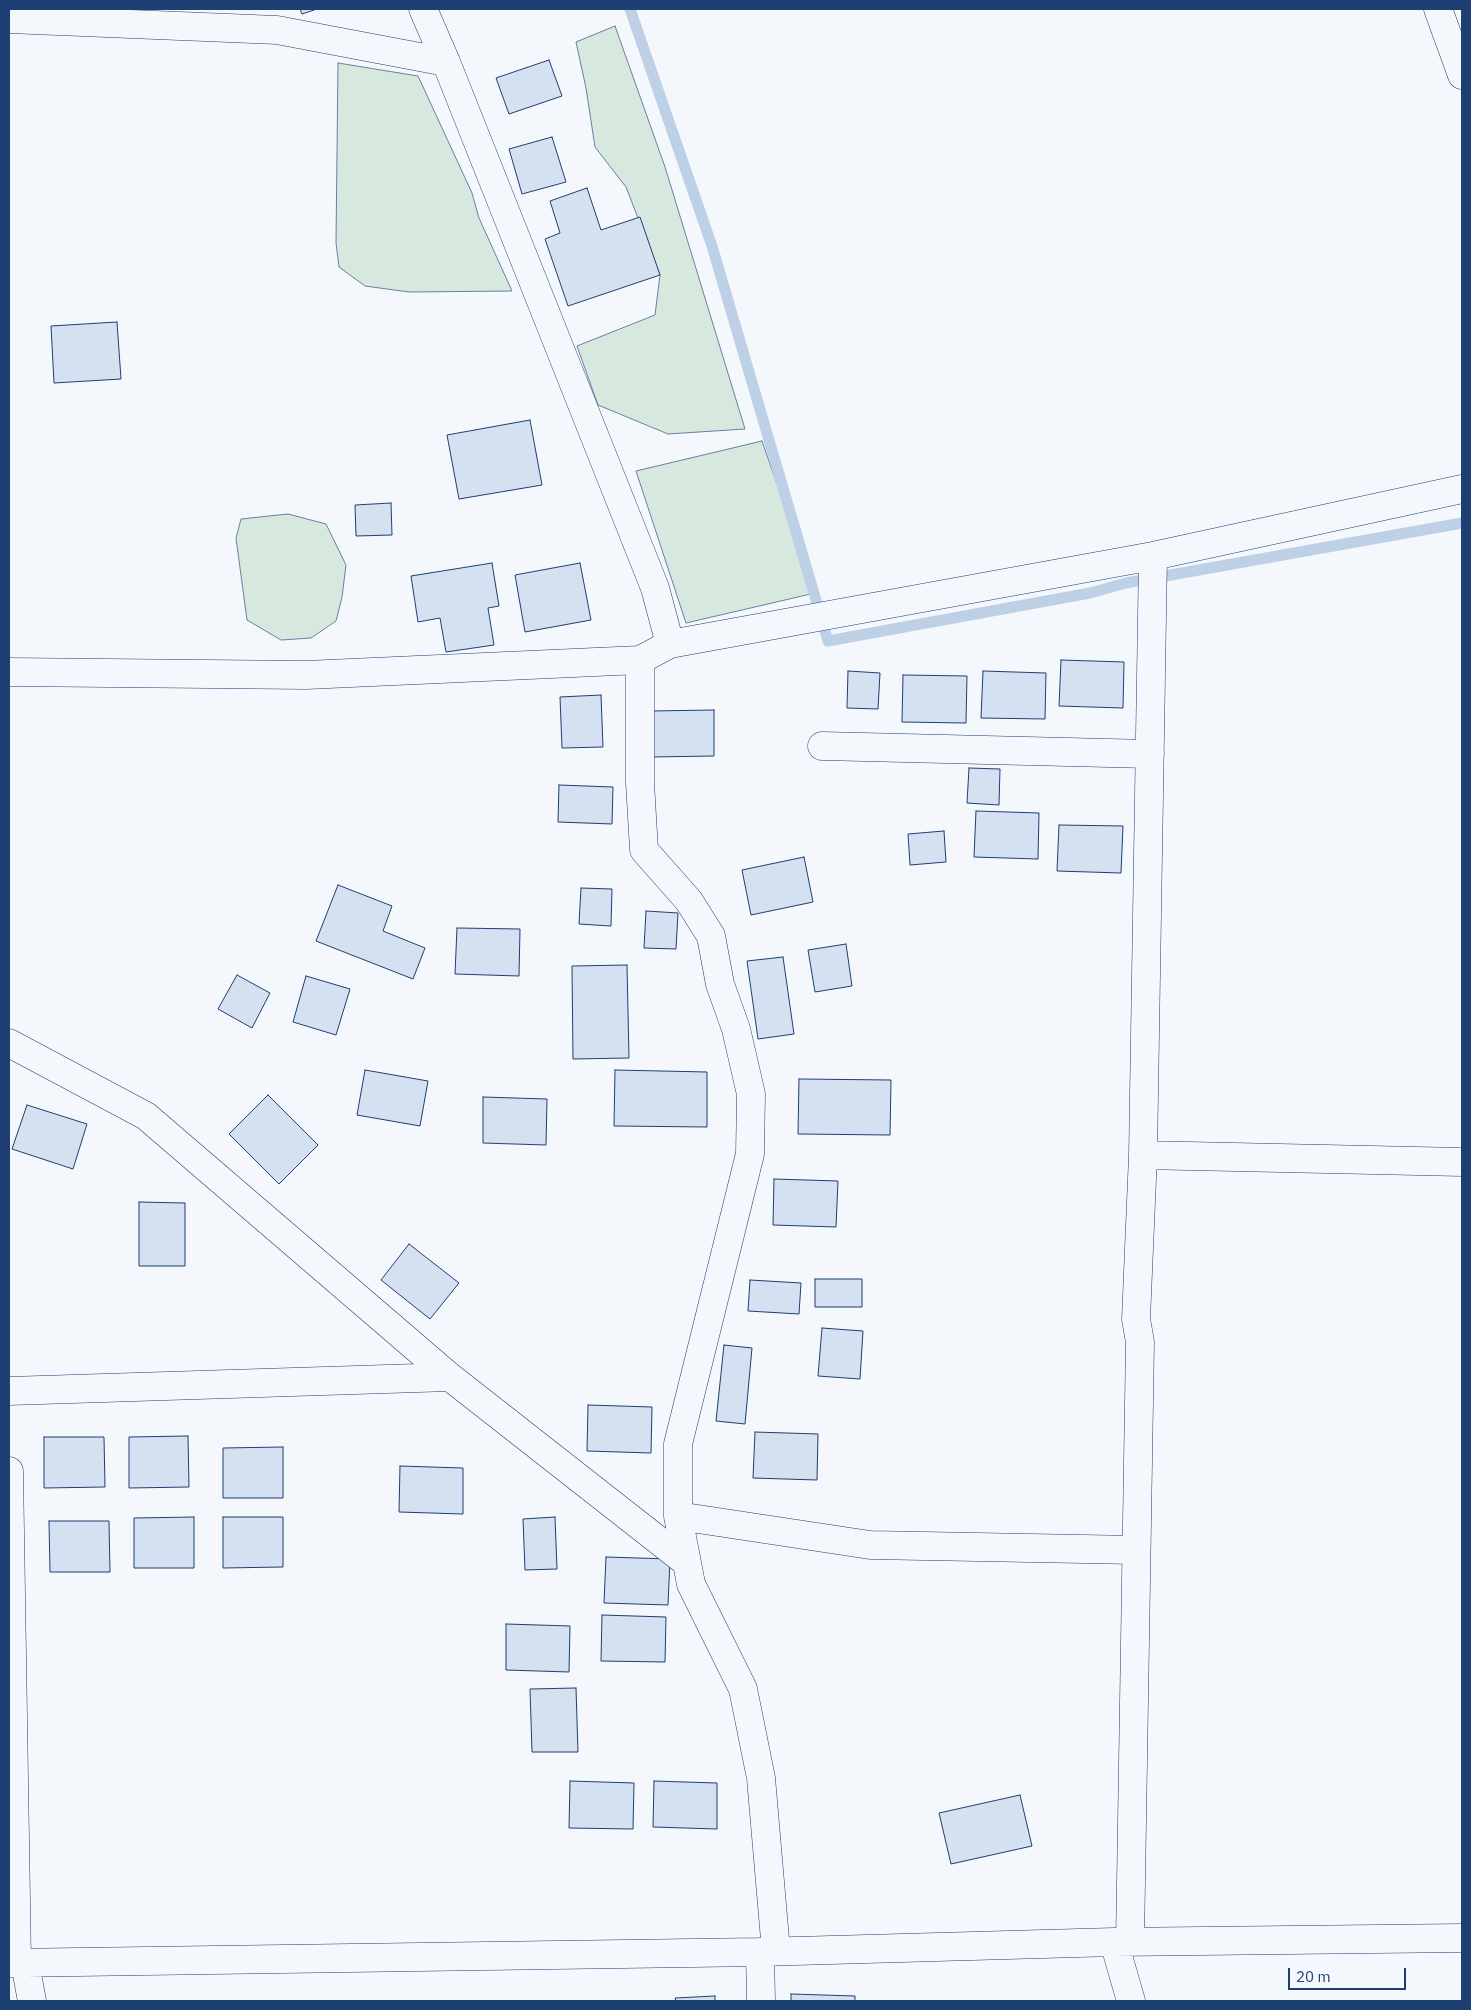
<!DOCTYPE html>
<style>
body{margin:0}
#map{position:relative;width:1471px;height:2010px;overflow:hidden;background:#f4f7fb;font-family:"IBM Plex Sans",sans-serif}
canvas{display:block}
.frame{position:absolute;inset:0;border:10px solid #1d3f73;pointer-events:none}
.scale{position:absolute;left:1288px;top:1968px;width:118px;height:22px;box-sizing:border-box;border:2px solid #1d3f73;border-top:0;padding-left:6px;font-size:15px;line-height:18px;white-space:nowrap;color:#1d3f73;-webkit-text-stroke:4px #f4f7fb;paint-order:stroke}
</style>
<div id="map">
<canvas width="1471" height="2010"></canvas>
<div class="frame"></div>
<div class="scale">20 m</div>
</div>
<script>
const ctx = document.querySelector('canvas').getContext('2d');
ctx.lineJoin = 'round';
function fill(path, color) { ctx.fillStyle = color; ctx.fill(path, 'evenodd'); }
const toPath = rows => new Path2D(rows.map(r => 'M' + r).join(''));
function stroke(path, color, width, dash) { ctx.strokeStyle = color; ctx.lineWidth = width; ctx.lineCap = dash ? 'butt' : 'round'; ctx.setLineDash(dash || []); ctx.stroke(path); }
const green = toPath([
 [615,26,665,167,745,429,668,434,598,405,577,346,655,315,660,275,626,187,595,147,586,88,576,42,615,26],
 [338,63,418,76,472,193,479,218,512,291,409,292,365,286,339,267,336,243,338,63],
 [762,441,815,593,686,623,636,471,762,441],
 [288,514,326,524,346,565,342,597,336,621,311,638,281,640,247,620,236,538,241,519,288,514]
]);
fill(green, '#d7e8df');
stroke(green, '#687fa3', 1);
stroke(toPath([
 [630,9,712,246,828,641,1090,593,1126,583,1462,523]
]), '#bed0e5', 11);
const building = toPath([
 [300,9,317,9,302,14,300,9],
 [549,60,562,96,509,114,496,78,549,60],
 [552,137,566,182,522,194,509,149,552,137],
 [587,188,601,230,640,217,660,275,568,306,545,239,560,233,550,201,587,188],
 [117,322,121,379,54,383,51,326,117,322],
 [530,420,542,485,459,499,447,435,530,420],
 [391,503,392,535,356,536,355,505,391,503],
 [492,563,499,606,488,608,494,645,446,652,440,618,418,622,411,576,492,563],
 [580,563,591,620,525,632,515,575,580,563],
 [1061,660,1124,662,1123,708,1059,706,1061,660],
 [848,671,880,673,878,709,847,708,848,671],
 [983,671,1046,673,1045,719,981,718,983,671],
 [903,675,967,676,966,723,902,722,903,675],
 [601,695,603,747,562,748,560,697,601,695],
 [714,710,714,756,651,757,650,711,714,710],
 [969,768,1000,769,999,805,967,803,969,768],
 [559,785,613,787,612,824,558,822,559,785],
 [976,811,1039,813,1038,859,974,857,976,811],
 [1059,825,1123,826,1121,873,1057,871,1059,825],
 [944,831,946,862,910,865,908,834,944,831],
 [804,857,813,902,751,915,742,870,804,857],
 [338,885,392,906,383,931,425,948,413,979,316,941,338,885],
 [581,888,612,889,611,926,579,924,581,888],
 [646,911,678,913,676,949,644,948,646,911],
 [457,928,520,929,519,976,455,974,457,928],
 [846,944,852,986,815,992,808,950,846,944],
 [783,957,794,1034,758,1039,747,961,783,957],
 [627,965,629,1058,573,1059,572,966,627,965],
 [237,975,270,993,252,1028,218,1009,237,975],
 [306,976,350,989,336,1035,293,1022,306,976],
 [365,1070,428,1081,420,1126,357,1115,365,1070],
 [615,1070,707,1072,707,1127,614,1126,615,1070],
 [799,1079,891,1080,890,1135,798,1134,799,1079],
 [268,1095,318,1145,279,1184,229,1134,268,1095],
 [483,1097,547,1099,546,1145,483,1143,483,1097],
 [27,1105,87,1124,73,1169,12,1149,27,1105],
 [774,1179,838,1181,836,1227,773,1225,774,1179],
 [139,1202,185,1203,185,1266,139,1266,139,1202],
 [409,1244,459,1283,430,1319,381,1280,409,1244],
 [815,1279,862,1279,862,1307,815,1307,815,1279],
 [750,1280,801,1283,799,1314,748,1311,750,1280],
 [822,1328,863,1331,860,1379,818,1376,822,1328],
 [724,1345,752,1348,745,1424,716,1421,724,1345],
 [588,1405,652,1407,651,1453,587,1451,588,1405],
 [755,1432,818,1434,817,1480,753,1478,755,1432],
 [188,1436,189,1487,129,1488,129,1437,188,1436],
 [44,1437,104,1437,105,1487,44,1488,44,1437],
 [283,1447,283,1498,223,1498,223,1448,283,1447],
 [400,1466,463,1468,463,1514,399,1512,400,1466],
 [194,1517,194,1568,134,1568,134,1518,194,1517],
 [223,1517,283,1517,283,1567,223,1568,223,1517],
 [555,1517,557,1569,525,1570,523,1519,555,1517],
 [49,1521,109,1521,110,1572,50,1572,49,1521],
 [606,1557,670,1559,668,1605,604,1603,606,1557],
 [602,1615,666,1617,665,1662,601,1661,602,1615],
 [506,1624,570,1626,569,1672,506,1670,506,1624],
 [576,1688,578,1752,532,1752,530,1689,576,1688],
 [570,1781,634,1783,633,1829,569,1828,570,1781],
 [654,1781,717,1783,717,1829,653,1827,654,1781],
 [1020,1795,1032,1846,951,1864,939,1813,1020,1795],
 [791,1994,855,1996,855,2001,791,2001,791,1994],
 [715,1996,715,2001,676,2001,675,1998,715,1996]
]);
fill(building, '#d5e0f0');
stroke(building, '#1d3f73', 1);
const minor = toPath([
 [423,9,446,62,655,588,670,644],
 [1438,9,1462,75],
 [9,19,277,30,446,62],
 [640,660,640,783,644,850,689,901,711,936,720,984,736,1029,751,1094,750,1154,678,1444,678,1516,691,1584,743,1689,761,1778,776,1951],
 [9,672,306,675,640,660,670,644,1153,556,1462,489],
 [822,746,1150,754],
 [9,1043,146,1116,450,1377,686,1562],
 [1143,1155,1462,1162],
 [9,1391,450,1377],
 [9,1471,17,1963],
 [678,1516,870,1545,1136,1550],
 [1114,1942,1131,2001],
 [1130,1942,1140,1342,1136,1319,1143,1155,1153,556],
 [760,1952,761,2001],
 [9,1963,760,1952,1114,1942,1462,1938],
 [25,1963,32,2001]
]);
stroke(minor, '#1d3f73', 29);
stroke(minor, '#f4f7fb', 28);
</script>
